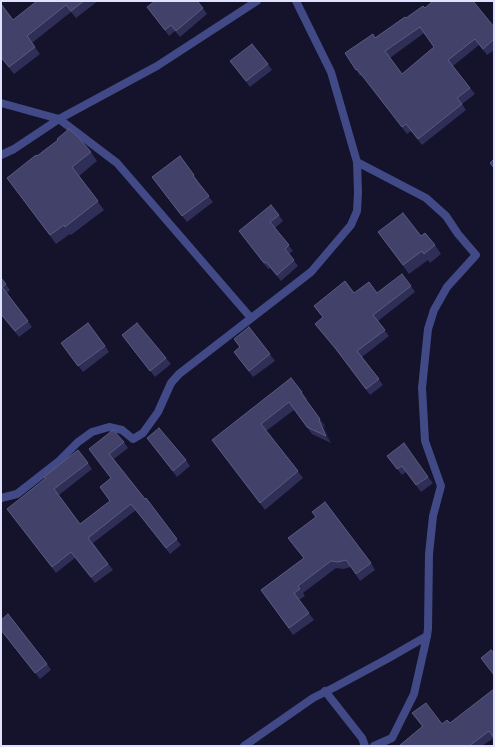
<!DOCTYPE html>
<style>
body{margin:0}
#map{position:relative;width:495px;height:747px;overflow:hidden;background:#14132b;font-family:"Golos Text",sans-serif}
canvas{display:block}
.frame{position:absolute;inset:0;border:2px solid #e0e1fd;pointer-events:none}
</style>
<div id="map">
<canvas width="495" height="747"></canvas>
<div class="frame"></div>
</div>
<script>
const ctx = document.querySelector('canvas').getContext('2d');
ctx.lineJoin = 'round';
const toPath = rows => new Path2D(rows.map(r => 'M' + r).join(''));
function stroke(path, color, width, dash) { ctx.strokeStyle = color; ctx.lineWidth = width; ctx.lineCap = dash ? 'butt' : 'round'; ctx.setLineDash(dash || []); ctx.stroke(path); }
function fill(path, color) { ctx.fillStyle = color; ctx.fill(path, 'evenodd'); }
stroke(toPath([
 [1,103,59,119,117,163,251,318],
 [1,155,14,149,59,119,157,66,257,1],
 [357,162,426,198,446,216,458,234,476,255,447,287,434,310,428,329,422,388,425,441,441,486,433,516,429,554,428,629,427,636,414,694,392,738,374,746],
 [1,498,17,494,58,462,78,442,92,432,109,427,122,430,133,439,143,433,158,412,171,383,179,374,311,272,351,225,357,211,358,193,357,162,331,72,296,1],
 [325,691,362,738,365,746],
 [244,746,313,698,335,687,387,659,427,636]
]), '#414a87', 8);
fill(toPath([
 [37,1,98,1,76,18,71,12,32,43,40,54,14,74,1,58,1,4,13,20],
 [147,7,203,8,207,14,180,37,175,31,169,36],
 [406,18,494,27,494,50,487,55,479,45,453,66,475,94,462,104,466,110,422,145,411,131,407,134,362,75,360,76,345,53,375,38],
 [424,33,434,47,402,74,390,58],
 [230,61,268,64,272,70,250,87],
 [58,140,91,152,97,161,79,176,104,210,71,235,70,234,56,244,7,178,37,156],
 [180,156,198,181,197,181,213,202,187,222,152,177],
 [279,215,283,221,275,228,293,251,289,254,298,266,281,281,270,268,268,269,239,231],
 [378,232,421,236,435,245,441,254,430,263,428,260,409,274],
 [1,278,10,290,7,293,32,327,19,337,1,315],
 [411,286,415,292,378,321,389,336,362,357,383,385,370,395,340,355,315,324,323,318,314,306,377,293],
 [122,335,166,358,171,364,155,377],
 [234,339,270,354,275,361,253,377,234,352,240,347],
 [61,343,105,346,109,352,83,372],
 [302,392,307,399,306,400,325,426,324,427,331,443,312,434,294,410,266,431,303,478,265,510,212,440],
 [147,438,186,460,190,466,177,477],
 [124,442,128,448,114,459,181,545,170,554,136,510,93,543,113,570,95,583,75,558,56,573,7,509,88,463,92,469,59,495,80,524,110,501,100,487,111,478,89,449],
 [387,456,428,477,433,483,421,492,406,472,402,475],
 [288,538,371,563,375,570,360,581,351,567,343,569,336,568,303,593,305,596,299,600,314,620,293,635,261,590,304,558],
 [1,620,47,664,51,670,40,679,1,630],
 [494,689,494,738,482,746,399,746,422,727,412,713,442,724,450,723]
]), '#2f2e57');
fill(toPath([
 [319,420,324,427,331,443,326,436]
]), '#1c1b3e');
const building = toPath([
 [37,1,84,1,71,11,66,5,27,36,35,47,9,67,1,57,1,4,13,20,37,1],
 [155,1,197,1,203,8,176,31,171,25,165,30,147,7,155,1],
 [433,1,473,1,494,27,494,39,483,49,475,39,448,60,470,88,457,98,462,104,418,139,406,124,402,127,357,69,356,70,345,53,373,34,375,38,405,17,406,18,423,6,425,8,433,1],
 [420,27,434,47,402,74,385,51,420,27],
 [252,44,268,64,246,81,230,61,252,44],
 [69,129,77,136,91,152,72,167,98,201,65,227,64,225,50,235,7,178,36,155,37,156,58,140,57,139,69,129],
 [180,156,194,175,193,176,209,196,182,216,152,177,180,156],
 [494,159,494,168,490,163,494,159],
 [271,205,279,215,270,222,289,245,285,249,294,260,277,275,266,262,264,263,239,231,271,205],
 [403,213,421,236,425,233,435,245,424,254,422,251,403,265,378,232,403,213],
 [402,274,411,286,373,315,385,330,357,351,379,379,366,389,336,349,315,324,323,317,314,306,345,281,354,293,369,282,377,293,402,274],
 [1,278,6,284,2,287,28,321,15,331,1,314,1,278],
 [88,323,105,346,78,366,61,343,88,323],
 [137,323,166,358,150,371,122,335,137,323],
 [249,327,270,354,249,371,234,352,240,347,234,339,249,327],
 [291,378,302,392,301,393,320,419,319,420,326,436,307,427,289,402,261,424,298,471,260,503,212,440,291,378],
 [159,428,186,460,173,471,147,438,159,428],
 [113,430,124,442,109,454,145,499,146,498,177,539,166,548,131,504,88,538,108,564,91,577,71,552,52,567,7,509,46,478,44,477,78,450,88,463,54,489,80,524,110,501,100,487,111,478,89,449,113,430],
 [404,443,428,477,416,485,402,466,397,469,387,456,404,443],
 [325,502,371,563,356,574,346,560,338,562,331,561,298,586,300,589,294,593,309,613,289,628,261,590,304,558,288,538,316,517,312,512,325,502],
 [8,614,47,664,35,673,1,630,1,620,8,614],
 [491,650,494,653,494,675,481,658,491,650],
 [494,689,494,738,489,731,469,746,399,746,423,726,412,713,426,703,442,724,447,720,450,723,494,689]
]);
fill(building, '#424169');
stroke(building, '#5b5a80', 1);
</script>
